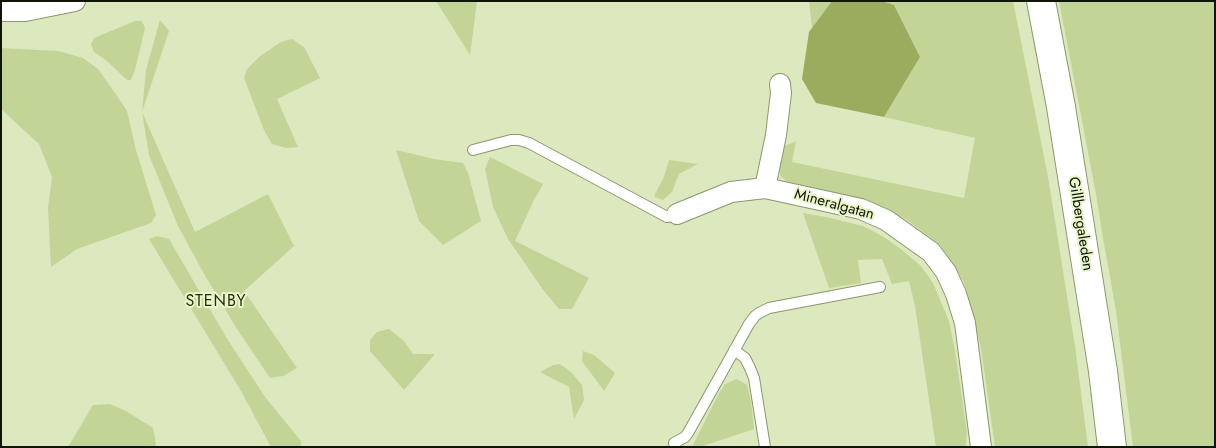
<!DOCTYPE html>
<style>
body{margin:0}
#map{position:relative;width:1216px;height:448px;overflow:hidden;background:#dce8bd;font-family:Jost,sans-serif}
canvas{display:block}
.frame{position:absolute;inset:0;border:2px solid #101405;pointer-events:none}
</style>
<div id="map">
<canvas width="1216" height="448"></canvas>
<div class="frame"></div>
</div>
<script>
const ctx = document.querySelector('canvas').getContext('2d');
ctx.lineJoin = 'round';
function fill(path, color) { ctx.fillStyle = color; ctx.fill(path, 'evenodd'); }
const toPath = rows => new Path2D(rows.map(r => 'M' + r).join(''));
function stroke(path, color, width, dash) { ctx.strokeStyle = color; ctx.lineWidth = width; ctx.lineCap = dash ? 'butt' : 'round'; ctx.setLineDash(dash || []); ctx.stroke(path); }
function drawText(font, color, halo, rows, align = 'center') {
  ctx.font = font + ' Jost,sans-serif'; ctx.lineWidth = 4; ctx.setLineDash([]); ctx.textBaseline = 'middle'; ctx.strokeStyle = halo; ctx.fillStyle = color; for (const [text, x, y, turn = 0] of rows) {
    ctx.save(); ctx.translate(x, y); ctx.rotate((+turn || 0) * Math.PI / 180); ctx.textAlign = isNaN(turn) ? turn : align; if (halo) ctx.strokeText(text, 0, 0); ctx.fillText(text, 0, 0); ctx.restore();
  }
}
fill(toPath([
 [436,1,477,1,470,55],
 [809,1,832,1,812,28],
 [882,1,1013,1,1048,177,1075,346,1088,447,995,447,981,348,964,282,940,245,907,220,867,200,789,184,780,175,779,157,785,146,796,141,792,162,964,198,975,138,884,117,920,57,894,5],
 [1059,1,1215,1,1215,447,1133,447,1116,311,1102,232,1096,194],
 [160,20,169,31,142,112,195,232,268,194,294,246,244,291,297,368,283,376,270,378,237,329,203,272,178,226,149,155,142,112,146,70],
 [135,21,142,21,145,28,135,70,131,80,127,80,107,61,94,52,91,44,94,38],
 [292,39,304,47,320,78,277,99,298,147,286,148,272,144,264,130,244,78,247,69,259,57,281,42],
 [1,48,58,51,83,58,98,69,117,96,127,111,136,150,156,215,151,223,77,249,51,267,48,208,52,177,39,144,1,109],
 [396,150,434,159,463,163,468,173,481,221,443,245,419,221],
 [490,157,543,184,533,202,515,241,589,278,572,309,559,309,544,291,508,239,493,207,485,169],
 [669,160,698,164,679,174,672,192,663,200,655,197,655,194,664,177],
 [803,213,826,217,863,226,884,237,902,250,921,266,933,283,949,321,955,351,967,432,966,447,936,447,915,306,909,281,892,284,882,259,858,260,861,283,829,288],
 [157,236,169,239,226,337,265,397,301,441,301,447,271,447,241,391,149,239],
 [389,329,404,341,413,354,435,354,404,390,370,351,370,340,377,332],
 [583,351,594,355,615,373,604,391,582,361],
 [560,364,571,372,582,385,584,400,574,419,569,387,540,372,553,365],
 [737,379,747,385,751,402,754,429,700,447,692,447,718,395,725,384],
 [110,404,126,411,153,428,156,444,155,447,68,447,93,405]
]), '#c3d497');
fill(toPath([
 [832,1,882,1,894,5,920,57,884,117,816,103,802,79,809,32]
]), '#9aad5f');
const service = toPath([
 [473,150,511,140,519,140,529,143,667,217,677,214],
 [734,350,745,358,750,368,754,378,765,447],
 [675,447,674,443,685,437,688,433,749,324,755,316,759,313,769,308,880,287]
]);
const minor = toPath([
 [1,11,25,11,75,1],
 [765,188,776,135,781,93,780,84],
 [677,214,731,192,765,188,861,209,886,220,931,252,946,272,956,294,965,323,981,447]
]);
const secondary = toPath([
 [1041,1,1061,107,1103,371,1112,447]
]);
stroke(service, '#8c976f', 12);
stroke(minor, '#8c976f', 22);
stroke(secondary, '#8c976f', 30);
stroke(service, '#fff', 10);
stroke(minor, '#fff', 20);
stroke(secondary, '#fff', 28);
drawText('15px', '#101405', '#e9f5ca', [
 ["Mineralgatan",834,205,15],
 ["Gillbergaleden",1080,224,81]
]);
ctx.letterSpacing = '1px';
drawText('16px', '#262e08', '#e9f5ca', [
 ["STENBY",216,302]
]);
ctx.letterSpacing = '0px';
</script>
